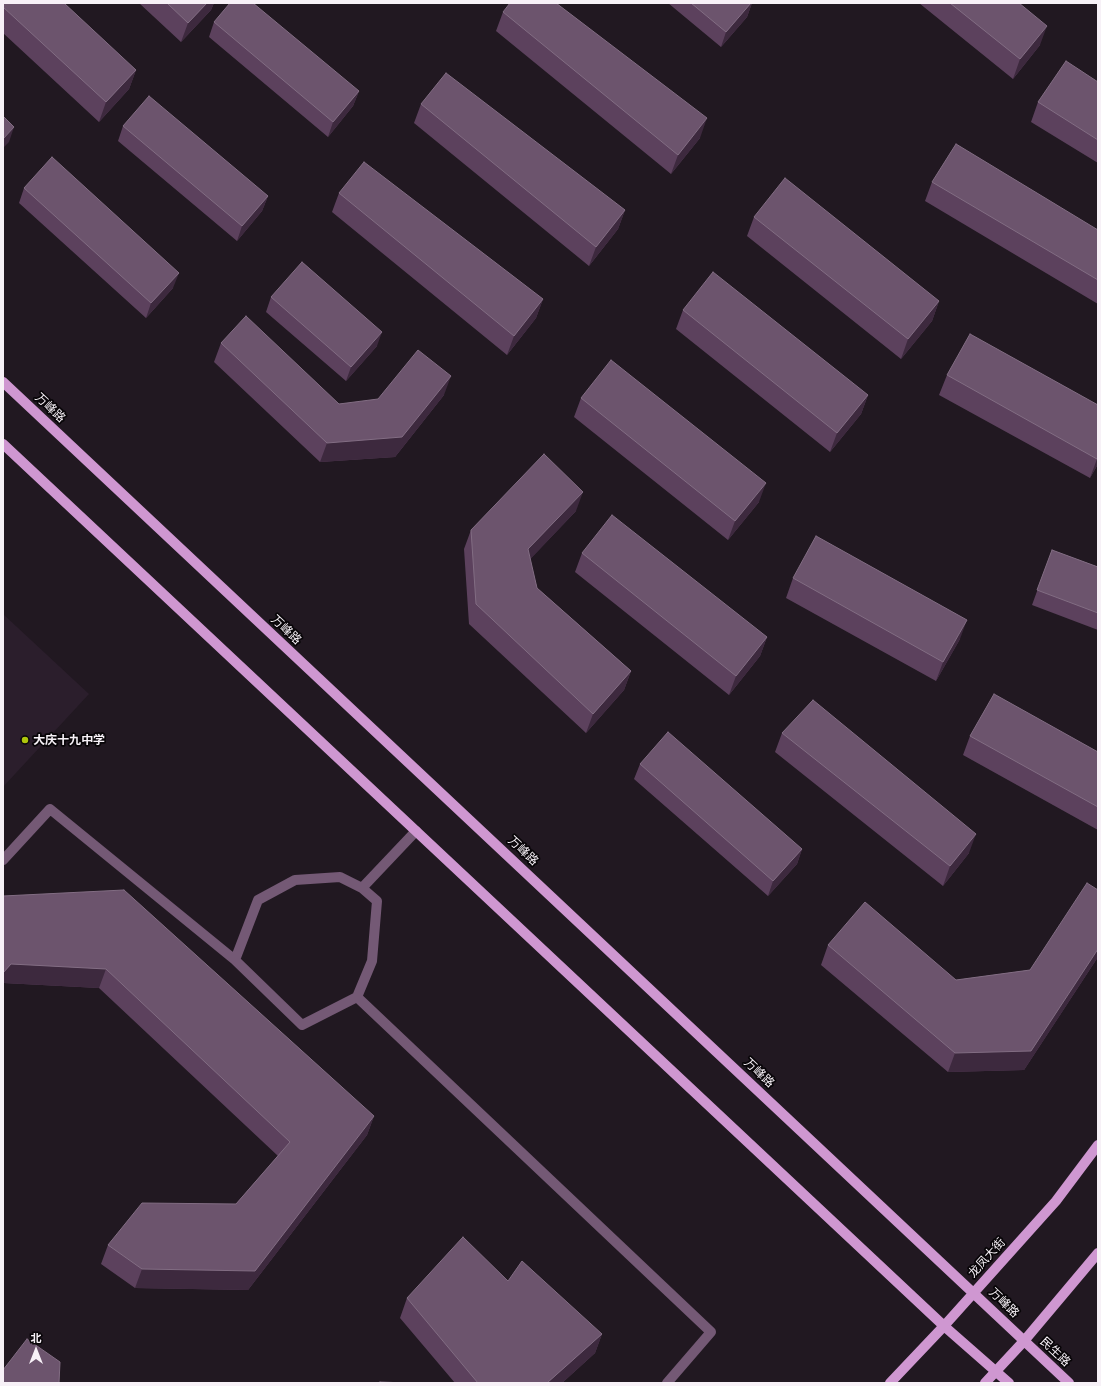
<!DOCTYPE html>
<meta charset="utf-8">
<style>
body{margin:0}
#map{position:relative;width:1101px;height:1386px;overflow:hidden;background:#211821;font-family:Cabin,"Noto Sans SC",sans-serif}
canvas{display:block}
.frame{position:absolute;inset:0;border:4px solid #f7f1f7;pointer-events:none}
.north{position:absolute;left:16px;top:1330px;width:40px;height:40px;-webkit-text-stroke:3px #080508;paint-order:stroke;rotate:0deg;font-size:11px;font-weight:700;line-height:16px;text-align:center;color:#f7f1f7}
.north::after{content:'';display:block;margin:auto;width:14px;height:18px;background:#f7f1f7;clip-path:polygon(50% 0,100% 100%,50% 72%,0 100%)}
</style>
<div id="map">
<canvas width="1101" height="1386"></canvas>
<div class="frame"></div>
<div class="north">北</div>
</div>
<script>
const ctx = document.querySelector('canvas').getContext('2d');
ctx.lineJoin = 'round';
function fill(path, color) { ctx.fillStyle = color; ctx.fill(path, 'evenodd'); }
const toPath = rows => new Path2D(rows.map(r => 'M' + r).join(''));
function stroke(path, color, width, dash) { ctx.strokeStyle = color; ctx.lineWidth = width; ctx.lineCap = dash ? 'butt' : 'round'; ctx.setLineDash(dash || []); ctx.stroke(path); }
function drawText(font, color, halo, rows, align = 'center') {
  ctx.font = font + ' Cabin,"Noto Sans SC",sans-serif'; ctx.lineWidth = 3.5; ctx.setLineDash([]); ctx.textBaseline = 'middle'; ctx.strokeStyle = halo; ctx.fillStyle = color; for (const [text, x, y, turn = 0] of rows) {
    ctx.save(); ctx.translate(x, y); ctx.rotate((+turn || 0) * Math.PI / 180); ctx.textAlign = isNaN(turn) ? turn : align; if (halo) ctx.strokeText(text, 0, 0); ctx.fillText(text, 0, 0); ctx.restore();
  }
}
fill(toPath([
 [3,614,89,694,3,787]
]), '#2b1e2c');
stroke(toPath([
 [3,860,50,809,235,960,258,900,295,880,340,877,362,888,377,901,372,961,357,997,711,1332,667,1383],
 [362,888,416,831],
 [235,960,302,1025,357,997]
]), '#745975', 10);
stroke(toPath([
 [3,382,1069,1383],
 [3,444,944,1326,1009,1383],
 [890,1383,944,1326,1056,1201,1098,1145],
 [985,1383,1024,1341,1098,1253]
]), '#cf97d1', 10);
fill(toPath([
 [3,3,136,70,129,89,99,122,3,33],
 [139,3,214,3,211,10,181,42],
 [668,3,752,3,747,17,721,47],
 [919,3,1019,3,1040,45,1013,79],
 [503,12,700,138,671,174,496,31],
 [214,22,359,91,353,106,328,137,209,37],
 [1098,82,1098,163,1031,122,1038,102],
 [421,104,625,210,618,229,589,266,414,123],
 [123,126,268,196,262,211,237,241,118,141],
 [932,182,1098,230,1098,304,925,201],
 [24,188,173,288,146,318,19,203],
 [339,193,543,299,536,318,507,355,332,212],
 [754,217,939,301,932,321,901,359,747,236],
 [271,297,377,346,346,381,266,312],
 [683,310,868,395,861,414,830,452,676,329],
 [221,343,339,404,444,395,395,457,320,462,214,362],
 [947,375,1098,405,1098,464,1090,478,939,395],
 [581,398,759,502,728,540,574,417],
 [576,511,530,559,537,588,631,671,624,690,586,733,469,624,464,549,471,530],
 [1052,550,1098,567,1098,630,1032,605],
 [582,553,767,637,760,656,729,695,575,572],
 [793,578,960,639,936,681,786,598],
 [782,733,969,853,943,886,775,752],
 [970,736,1098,752,1098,830,963,755],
 [640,764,802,849,797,864,768,896,634,779],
 [1098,890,1098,957,1024,1070,948,1072,821,965,828,945,956,980,1030,970],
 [3,896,374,1116,367,1135,248,1290,135,1288,101,1264,108,1245,236,1204,278,1156,99,988,4,983],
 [508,1281,602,1334,595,1353,562,1383,455,1383,400,1318,407,1298]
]), '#5c415d');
fill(toPath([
 [207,3,214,3,211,10,181,42,188,23],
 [751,3,752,3,747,17,721,47,726,32],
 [1047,26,1040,45,1013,79,1020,59],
 [136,70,129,89,99,122,106,102],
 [359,91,353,106,328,137,333,122],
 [707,118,700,138,671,174,678,155],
 [14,127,9,142,3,148,3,139],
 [268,196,262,211,237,241,242,226],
 [625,210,618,229,589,266,596,247],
 [179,273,173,288,146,318,151,303],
 [543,299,536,318,507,355,514,336],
 [939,301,932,321,901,359,908,339],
 [382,332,377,346,346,381,351,367],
 [451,376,444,395,395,457,320,462,327,443],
 [868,395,861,414,830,452,837,433],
 [1098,457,1098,464,1090,478,1097,459],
 [766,483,759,502,728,540,735,521],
 [583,492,576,511,521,569,528,549],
 [967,620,960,639,936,681,943,662],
 [767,637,760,656,729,695,736,676],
 [631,671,624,690,586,733,593,714],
 [976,834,969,853,943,886,950,866],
 [802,849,797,864,768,896,773,881],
 [1098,949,1098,957,1024,1070,948,1072,955,1053],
 [11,964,106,969,99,988,4,983,3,984,3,973],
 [374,1116,367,1135,248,1290,135,1288,142,1269],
 [602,1334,595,1353,562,1383,547,1383]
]), '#3d293e');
const building = toPath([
 [3,3,64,3,136,70,106,102,3,7,3,3],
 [167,3,207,3,188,23,167,3],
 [230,3,253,3,359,91,333,122,214,22,230,3],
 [510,3,556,3,707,118,678,155,503,12,510,3],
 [691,3,751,3,726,32,691,3],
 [950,3,1019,3,1047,26,1020,59,950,3],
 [1066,61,1098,82,1098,140,1038,102,1066,61],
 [446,73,625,210,596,247,421,104,446,73],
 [149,96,268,196,242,226,123,126,149,96],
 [3,116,14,127,3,139,3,116],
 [956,144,1098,230,1098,280,932,182,956,144],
 [52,157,179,273,151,303,24,188,52,157],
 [364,162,543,299,514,336,339,193,364,162],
 [785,178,939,301,908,339,754,217,785,178],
 [302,262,382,332,351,367,271,297,302,262],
 [713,272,868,395,837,433,683,310,713,272],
 [246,316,339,404,378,399,418,350,451,376,402,437,327,443,221,343,246,316],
 [970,334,1098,405,1098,457,1097,459,947,375,970,334],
 [611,360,766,483,735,521,581,398,611,360],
 [544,454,583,492,528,549,537,588,631,671,593,714,476,604,471,530,544,454],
 [612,515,767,637,736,676,582,553,612,515],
 [816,536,967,620,943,662,793,578,816,536],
 [1052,550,1098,567,1098,613,1037,590,1052,550],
 [994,694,1098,752,1098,807,970,736,994,694],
 [813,700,976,834,950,866,782,733,813,700],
 [668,732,802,849,773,881,640,764,668,732],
 [1087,883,1098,890,1098,949,1031,1051,955,1053,828,945,865,902,956,980,1030,970,1087,883],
 [124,890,374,1116,255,1271,142,1269,108,1245,142,1203,236,1204,290,1142,106,969,11,964,3,973,3,896,124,890],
 [463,1237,508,1281,522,1261,602,1334,547,1383,478,1383,407,1298,463,1237],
 [27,1339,60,1362,59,1383,3,1383,3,1370,27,1339],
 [380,1382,407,1383,380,1383,380,1382]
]);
fill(building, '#6c546d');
stroke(building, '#826d83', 1);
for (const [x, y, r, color] of [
 [25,740,4,"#aec60c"]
]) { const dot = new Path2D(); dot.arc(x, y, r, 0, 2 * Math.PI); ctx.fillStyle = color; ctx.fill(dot); stroke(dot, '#080508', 1.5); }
drawText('12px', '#f7f1f7', '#080508', [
 ["万峰路",50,408,43],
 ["万峰路",286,630,43],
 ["万峰路",523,851,43],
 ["万峰路",759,1073,43],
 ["龙凤大街",987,1258,-48],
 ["万峰路",1004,1303,44],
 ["民生路",1055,1352,43]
]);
drawText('bold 12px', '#f7f1f7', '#080508', [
 ["大庆十九中学",33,740]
], 'left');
</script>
